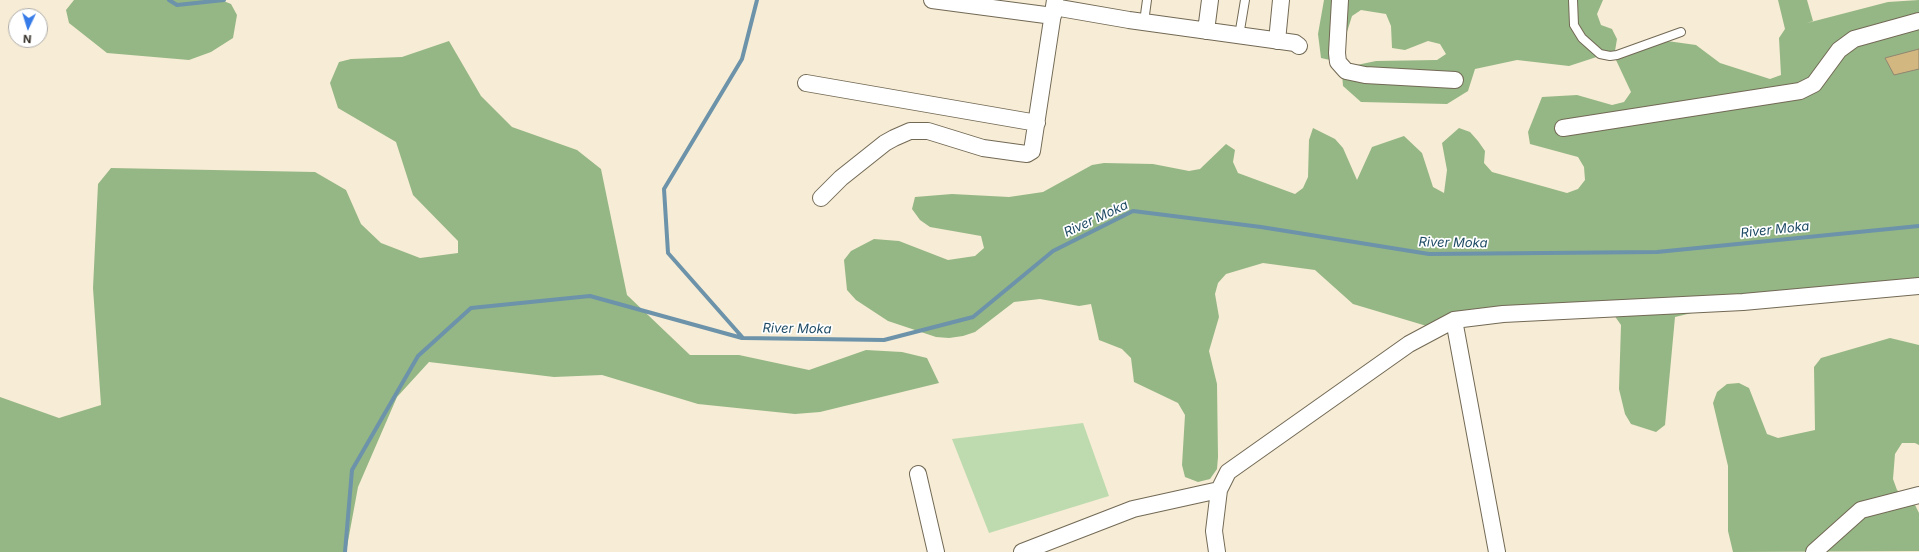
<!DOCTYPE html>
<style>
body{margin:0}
#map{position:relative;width:1919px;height:552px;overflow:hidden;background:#f7ecd5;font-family:Inter,sans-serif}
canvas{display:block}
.north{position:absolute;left:8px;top:8px;width:40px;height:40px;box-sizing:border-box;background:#fff;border:1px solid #aeaca9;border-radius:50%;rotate:184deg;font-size:11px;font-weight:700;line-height:16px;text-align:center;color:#343027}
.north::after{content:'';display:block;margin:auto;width:14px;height:18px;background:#367be8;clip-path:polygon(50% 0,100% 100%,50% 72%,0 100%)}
</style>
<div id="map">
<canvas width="1919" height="552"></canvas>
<div class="north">N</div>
</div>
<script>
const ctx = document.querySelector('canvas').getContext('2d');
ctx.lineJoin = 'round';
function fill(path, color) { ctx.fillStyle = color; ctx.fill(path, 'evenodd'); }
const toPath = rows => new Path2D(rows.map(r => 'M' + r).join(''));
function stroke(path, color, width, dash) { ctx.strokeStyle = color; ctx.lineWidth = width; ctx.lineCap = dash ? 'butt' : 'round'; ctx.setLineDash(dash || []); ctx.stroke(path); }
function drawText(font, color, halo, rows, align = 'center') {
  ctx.font = font + ' Inter,sans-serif'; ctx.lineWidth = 3.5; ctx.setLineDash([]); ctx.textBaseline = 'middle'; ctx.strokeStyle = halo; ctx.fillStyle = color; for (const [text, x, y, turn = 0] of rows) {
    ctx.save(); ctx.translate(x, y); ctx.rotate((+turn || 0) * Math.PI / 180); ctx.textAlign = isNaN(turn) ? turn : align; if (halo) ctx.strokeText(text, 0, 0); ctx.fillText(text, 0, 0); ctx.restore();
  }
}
fill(toPath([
 [1083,423,1109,496,989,533,952,439]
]), '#bedbb0');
fill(toPath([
 [74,0,221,0,231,4,237,15,233,38,211,52,189,60,107,53,69,23,66,10],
 [1324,0,1603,0,1597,14,1601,25,1612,29,1617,39,1615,51,1569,66,1517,60,1475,69,1468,91,1447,104,1361,102,1343,86,1342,74,1352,66,1376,61,1437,60,1446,54,1440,44,1428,41,1405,50,1392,48,1391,26,1386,14,1361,10,1352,16,1341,51,1334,61,1321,58,1318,34],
 [1778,0,1807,0,1813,21,1807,23,1888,2,1919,0,1919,286,1700,311,1675,317,1665,425,1656,432,1631,424,1625,414,1619,389,1621,325,1614,315,1430,327,1353,304,1315,270,1263,263,1226,274,1218,283,1215,294,1219,317,1209,351,1217,384,1218,457,1217,469,1210,479,1198,482,1185,477,1182,465,1185,415,1178,403,1134,382,1131,358,1122,349,1099,340,1091,304,1079,306,1040,299,1014,302,975,332,963,336,949,338,936,337,888,321,856,300,847,290,844,260,851,251,874,239,899,241,948,260,975,256,984,248,981,236,930,227,920,220,912,209,915,197,952,194,1009,197,1043,192,1092,165,1104,163,1153,164,1189,171,1200,169,1226,144,1235,150,1233,162,1238,173,1295,194,1303,188,1308,177,1309,140,1313,128,1335,139,1343,148,1357,180,1372,147,1404,136,1422,153,1433,187,1444,193,1447,170,1442,143,1459,128,1470,132,1478,141,1485,151,1484,163,1492,172,1567,193,1578,189,1585,180,1584,167,1578,157,1530,144,1528,132,1542,97,1577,95,1612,105,1624,102,1631,92,1616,60,1660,40,1696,45,1720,63,1770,79,1781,75,1779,38,1785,29],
 [449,41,481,96,512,127,577,150,601,169,627,295,690,355,739,355,809,370,866,350,902,352,927,358,939,383,820,412,795,414,698,404,602,375,554,377,429,362,397,397,358,487,346,552,0,552,0,397,59,418,101,405,93,288,98,184,111,168,315,172,346,190,361,224,381,243,420,258,458,253,458,241,413,195,396,142,338,108,330,83,339,62,351,59,402,57],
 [1890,338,1919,345,1919,445,1915,443,1902,443,1895,454,1893,479,1897,490,1915,505,1919,513,1919,551,1733,552,1728,531,1728,466,1713,403,1717,392,1727,384,1739,383,1749,388,1767,434,1778,438,1815,430,1814,367,1821,358]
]), '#95b785');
stroke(toPath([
 [169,0,177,5,224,0],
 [757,0,742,59,664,189,668,253,743,338,884,340,973,317,1053,251,1133,211,1261,227,1429,254,1657,252,1919,226],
 [345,552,352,470,418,356,471,308,590,296,742,338]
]), '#6c93a9', 4);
const building = toPath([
 [1919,49,1919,69,1894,75,1885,58,1919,49]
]);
fill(building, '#d2b880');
stroke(building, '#908671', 1);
const lane = toPath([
 [1573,0,1574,25,1582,38,1600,54,1610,56,1617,55,1681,32],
 [1144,22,1147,0],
 [1239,36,1245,0]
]);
const street = toPath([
 [932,0,1053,16],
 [1340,0,1337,53,1338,62,1346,71,1365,75,1455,80],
 [1054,7,1129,20,1295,43,1299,46],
 [1206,31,1210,0],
 [1277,41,1281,0],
 [806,83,1037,123],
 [1563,128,1800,91,1814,84,1839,50,1854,39,1919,21],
 [821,198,841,178,885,143,894,138,910,131,928,131,983,148,1019,153,1027,154,1032,151,1055,0],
 [1454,320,1497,552],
 [918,474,936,552],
 [1022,552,1133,509,1219,490],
 [1217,552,1214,531,1219,490,1228,472,1409,344,1454,320,1503,314,1743,302,1919,286],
 [1814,552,1861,510,1919,495]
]);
stroke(lane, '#726955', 10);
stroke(street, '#726955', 18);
stroke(lane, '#fff', 8);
stroke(street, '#fff', 16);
drawText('italic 13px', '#1d4a64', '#fff', [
 ["River Moka",1096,219,-25],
 ["River Moka",1775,230,-6],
 ["River Moka",1453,243,1],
 ["River Moka",797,329,1]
]);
</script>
